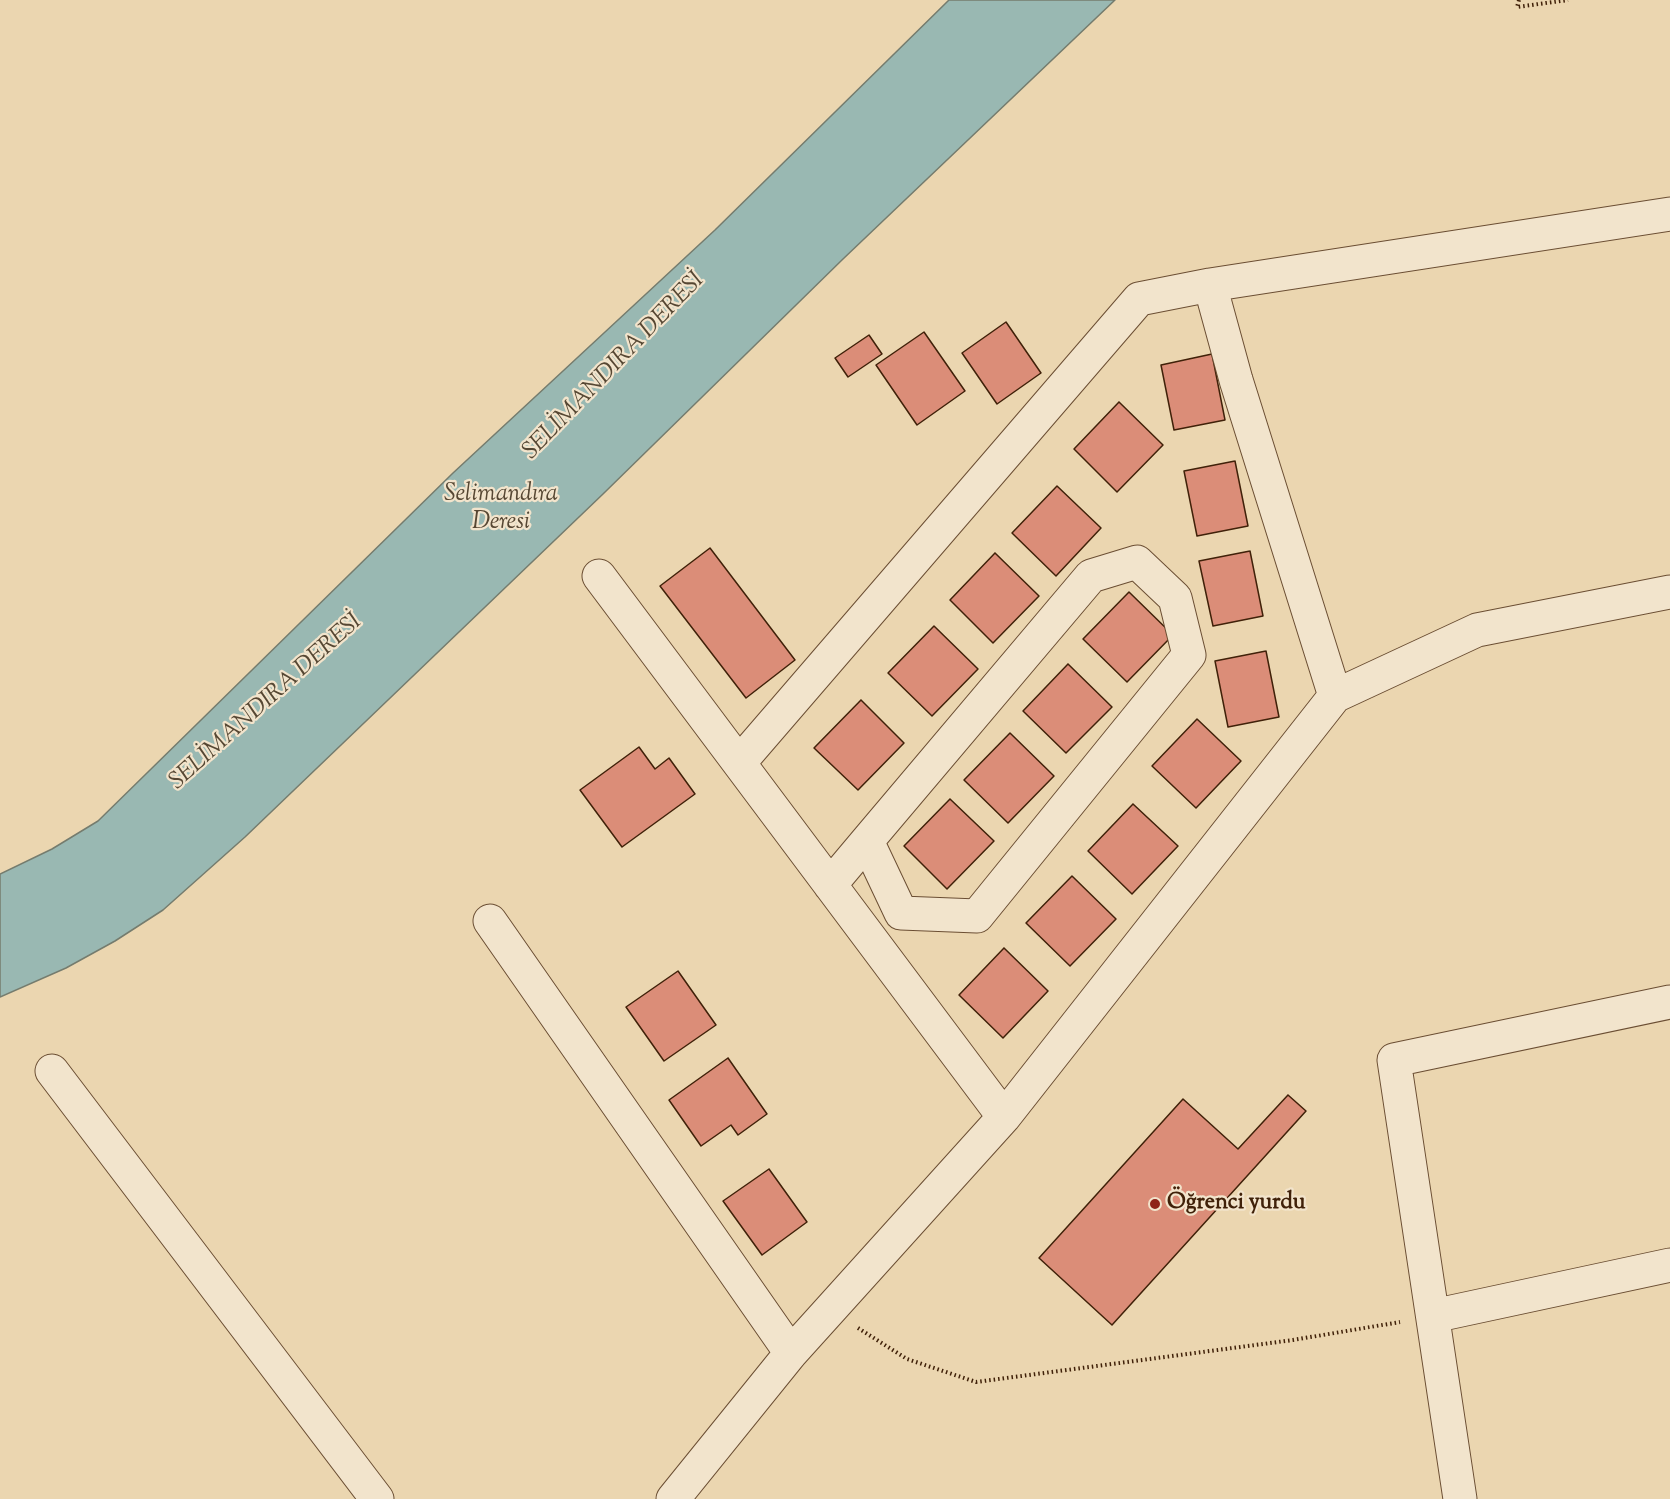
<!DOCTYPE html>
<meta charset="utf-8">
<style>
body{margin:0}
canvas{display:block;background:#ebd6b0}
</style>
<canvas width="1670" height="1499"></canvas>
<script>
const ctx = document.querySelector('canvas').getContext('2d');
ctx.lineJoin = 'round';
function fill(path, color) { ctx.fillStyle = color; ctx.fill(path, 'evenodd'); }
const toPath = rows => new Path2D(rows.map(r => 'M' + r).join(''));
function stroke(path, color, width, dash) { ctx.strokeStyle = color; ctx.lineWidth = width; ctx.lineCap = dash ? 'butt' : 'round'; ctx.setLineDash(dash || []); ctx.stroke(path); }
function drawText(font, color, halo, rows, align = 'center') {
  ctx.font = font + ' "Sorts Mill Goudy",serif'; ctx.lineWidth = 4.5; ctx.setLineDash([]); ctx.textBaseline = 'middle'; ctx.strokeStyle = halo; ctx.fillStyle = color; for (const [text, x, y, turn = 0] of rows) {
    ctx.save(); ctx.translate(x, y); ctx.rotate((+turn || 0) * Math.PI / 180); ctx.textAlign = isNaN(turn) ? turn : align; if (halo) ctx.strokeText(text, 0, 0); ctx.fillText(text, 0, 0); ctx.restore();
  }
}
const water = toPath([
 [949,0,1115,0,843,259,603,494,245,837,163,910,115,941,66,968,0,997,0,874,52,849,98,821,453,473,715,230,949,0]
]);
fill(water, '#99b8b2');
stroke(water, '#757c6e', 1.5);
const building = toPath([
 [1006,322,1041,373,997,404,962,353,1006,322],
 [924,332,965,391,917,425,876,365,924,332],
 [869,335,882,354,848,377,835,358,869,335],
 [1212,354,1225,420,1174,430,1161,365,1212,354],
 [1119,402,1163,445,1117,492,1074,449,1119,402],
 [1235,461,1248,526,1197,536,1184,471,1235,461],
 [1057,486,1101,528,1056,576,1012,533,1057,486],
 [710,548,795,660,746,698,660,586,710,548],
 [1250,551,1263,616,1213,626,1199,561,1250,551],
 [995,553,1039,596,993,643,950,600,995,553],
 [1129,592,1173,635,1127,682,1083,639,1129,592],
 [934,626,978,669,932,716,888,673,934,626],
 [1266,651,1279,717,1228,727,1215,661,1266,651],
 [1068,664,1112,707,1066,753,1023,711,1068,664],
 [861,700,904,743,858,790,814,748,861,700],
 [1197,719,1241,761,1196,808,1152,766,1197,719],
 [1010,733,1054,776,1008,823,964,780,1010,733],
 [639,747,655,769,669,758,695,794,622,847,580,790,639,747],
 [950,799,994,841,947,889,904,846,950,799],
 [1133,804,1178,846,1132,894,1088,851,1133,804],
 [1072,876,1116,919,1070,966,1026,923,1072,876],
 [1004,948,1048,991,1003,1038,959,995,1004,948],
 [678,971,716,1025,664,1061,626,1007,678,971],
 [728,1058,767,1114,738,1135,731,1125,701,1146,669,1100,728,1058],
 [1288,1095,1306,1111,1112,1325,1039,1258,1183,1099,1238,1149,1288,1095],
 [769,1169,807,1222,762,1255,723,1201,769,1169]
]);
fill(building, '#db8d78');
stroke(building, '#402109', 1.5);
const minor = toPath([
 [1210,285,1236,380,1335,696],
 [599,576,1004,1117],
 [739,763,1139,299,1210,285,1670,214],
 [830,885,867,841,1091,576,1137,562,1175,598,1189,655,977,916,901,913,867,841],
 [490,921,791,1353],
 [52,1071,377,1499],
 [1433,1316,1670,1265],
 [673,1499,791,1353,1004,1117,1335,696,1477,630,1670,592],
 [1460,1499,1394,1060,1670,1002]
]);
stroke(minor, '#6b4e33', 35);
stroke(toPath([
 [1519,0,1517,7,1568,0],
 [858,1328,907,1359,976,1382,1293,1340,1400,1322]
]), '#402109', 4, [1.5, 3]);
stroke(minor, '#f2e4cc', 33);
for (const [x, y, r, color] of [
 [1155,1204,6,"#8f2418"]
]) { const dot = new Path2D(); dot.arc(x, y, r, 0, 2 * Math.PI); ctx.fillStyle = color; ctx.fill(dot); stroke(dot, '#f2e4cc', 2); }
drawText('bold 22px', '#402109', '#f2e4cc', [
 ["Öğrenci yurdu",1167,1204]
], 'left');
drawText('italic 24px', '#564733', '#f2e4cc', [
 ["SELİMANDIRA DERESİ",615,367,-46],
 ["Selimandıra",501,496],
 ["Deresi",501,524],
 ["SELİMANDIRA DERESİ",267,703,-42]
]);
</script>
